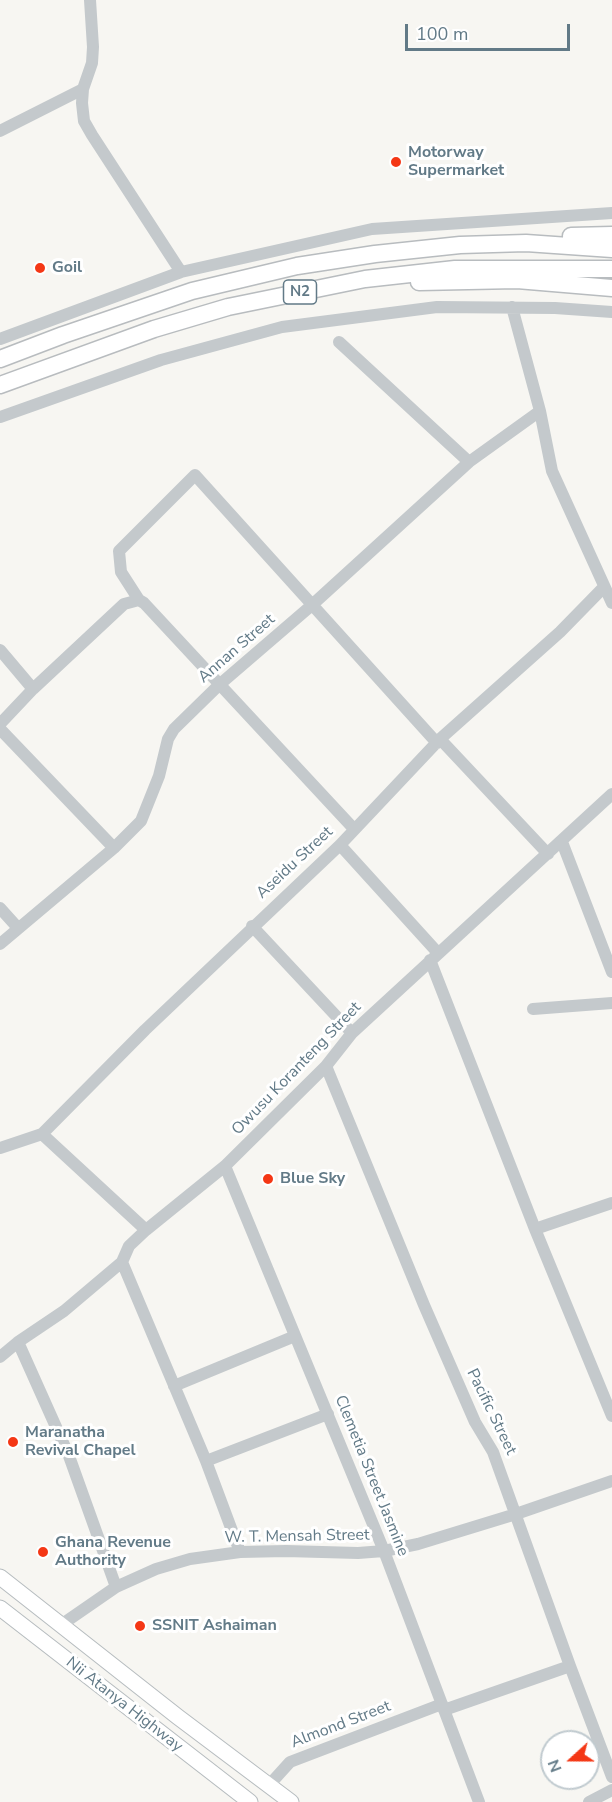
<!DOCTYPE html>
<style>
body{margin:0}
#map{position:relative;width:612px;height:1802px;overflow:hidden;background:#f7f6f2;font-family:"Nunito Sans",sans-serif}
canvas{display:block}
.north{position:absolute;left:540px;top:1730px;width:60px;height:60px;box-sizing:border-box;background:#fff;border:2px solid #c0cacf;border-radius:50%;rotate:249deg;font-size:16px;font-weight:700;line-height:24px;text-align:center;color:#627a87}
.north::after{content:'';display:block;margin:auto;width:21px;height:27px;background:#f43715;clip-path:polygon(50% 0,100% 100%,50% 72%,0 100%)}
.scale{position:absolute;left:405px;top:24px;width:165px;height:27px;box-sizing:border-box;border:3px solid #627a87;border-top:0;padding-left:8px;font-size:18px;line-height:21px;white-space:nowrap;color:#627a87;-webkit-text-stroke:4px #fff;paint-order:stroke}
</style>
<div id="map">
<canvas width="612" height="1802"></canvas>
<div class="north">N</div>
<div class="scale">100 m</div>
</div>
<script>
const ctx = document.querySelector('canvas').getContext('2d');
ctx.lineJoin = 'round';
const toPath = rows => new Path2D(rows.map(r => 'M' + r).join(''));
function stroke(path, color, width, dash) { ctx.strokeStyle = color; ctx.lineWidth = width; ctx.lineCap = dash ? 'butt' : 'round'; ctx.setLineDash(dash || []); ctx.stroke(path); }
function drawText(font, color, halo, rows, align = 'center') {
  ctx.font = font + ' "Nunito Sans",sans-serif'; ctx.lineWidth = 6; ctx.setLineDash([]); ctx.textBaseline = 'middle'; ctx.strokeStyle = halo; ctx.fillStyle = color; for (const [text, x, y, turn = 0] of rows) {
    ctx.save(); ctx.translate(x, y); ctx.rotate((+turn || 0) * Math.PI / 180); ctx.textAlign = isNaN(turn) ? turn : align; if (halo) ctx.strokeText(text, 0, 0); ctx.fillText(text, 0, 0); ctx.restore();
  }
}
const major = toPath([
 [0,1577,178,1717,291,1802],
 [0,1608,250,1802]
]);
const highway = toPath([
 [571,236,612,235],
 [419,282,517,280,612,288],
 [0,359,63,335,192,291,297,266,375,254,460,245,526,243,612,249],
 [0,385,154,329,228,307,365,279,455,269,612,269]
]);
stroke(major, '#b6bcbf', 17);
stroke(highway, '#b8bcbf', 19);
stroke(toPath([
 [90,0,93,47,92,63,83,89,82,103,84,121,92,135,181,272],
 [0,131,83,89],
 [512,307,540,411,552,471,612,603],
 [0,339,181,272,372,229,612,213],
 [339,342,469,462],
 [0,417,161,360,282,327,437,307,555,308,612,312],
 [0,650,33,689],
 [0,724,33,689,124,604,139,600],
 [0,729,114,848],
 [440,739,548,854],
 [354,829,144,603,139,600,121,572,119,551,195,475,437,743],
 [562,842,612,972],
 [340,845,438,953],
 [0,908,18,928],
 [252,926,352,1033],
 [0,944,114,848,141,821,159,776,168,739,174,729,219,685,312,605,469,462,540,411],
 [430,960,535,1229,612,1416],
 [533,1009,612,1003],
 [326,1066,424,1305,475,1422,493,1452,570,1666,612,1777],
 [42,1134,146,1230],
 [0,1148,42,1134,145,1030,340,845,440,739,560,632,604,587],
 [225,1166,384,1551,479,1802],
 [535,1229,612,1203],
 [122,1262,206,1461,240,1552],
 [18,1342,69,1456,116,1587],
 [0,1357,18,1342,64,1311,122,1262,129,1246,146,1230,225,1166,326,1066,352,1033,612,794],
 [174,1386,295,1336],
 [206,1461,328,1414],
 [61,1625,116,1587,156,1569,190,1559,240,1552,286,1551,358,1553,384,1551,418,1544,516,1514,612,1481],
 [444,1710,570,1666],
 [278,1792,271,1783,290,1762,442,1704],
 [589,1802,612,1790]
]), '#c4c9cc', 12);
stroke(major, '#fff', 15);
stroke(highway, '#fff', 16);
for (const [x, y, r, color] of [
 [396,162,6,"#f43715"],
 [40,268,6,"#f43715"],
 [268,1179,6,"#f43715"],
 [13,1442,6,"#f43715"],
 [43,1552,6,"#f43715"],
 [140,1626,6,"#f43715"]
]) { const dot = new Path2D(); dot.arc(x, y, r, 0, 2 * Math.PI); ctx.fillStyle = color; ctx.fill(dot); stroke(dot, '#fff', 2); }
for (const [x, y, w] of [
 [300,292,33]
]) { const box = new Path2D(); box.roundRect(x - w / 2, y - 12, w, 24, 4.5); ctx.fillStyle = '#fff'; ctx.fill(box); stroke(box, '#627a87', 1.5); }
drawText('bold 15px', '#627a87', null, [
 ["N2",300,292]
]);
drawText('bold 16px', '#627a87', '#fff', [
 ["Motorway",408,153],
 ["Supermarket",408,171],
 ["Goil",52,268],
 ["Blue Sky",280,1179],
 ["Maranatha",25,1433],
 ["Revival Chapel",25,1451],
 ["Ghana Revenue",55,1543],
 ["Authority",55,1561],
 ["SSNIT Ashaiman",152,1626]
], 'left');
drawText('16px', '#627a87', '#fff', [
 ["Annan Street",237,649,-41],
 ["Aseidu Street",295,863,-43],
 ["Owusu Koranteng Street",297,1069,-46],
 ["Pacific Street",491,1412,64],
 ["Clemetia Street Jasmine",371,1476,68],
 ["W. T. Mensah Street",297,1537,-1],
 ["Nii Atanya Highway",124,1705,38],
 ["Almond Street",341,1725,-21]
]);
</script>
